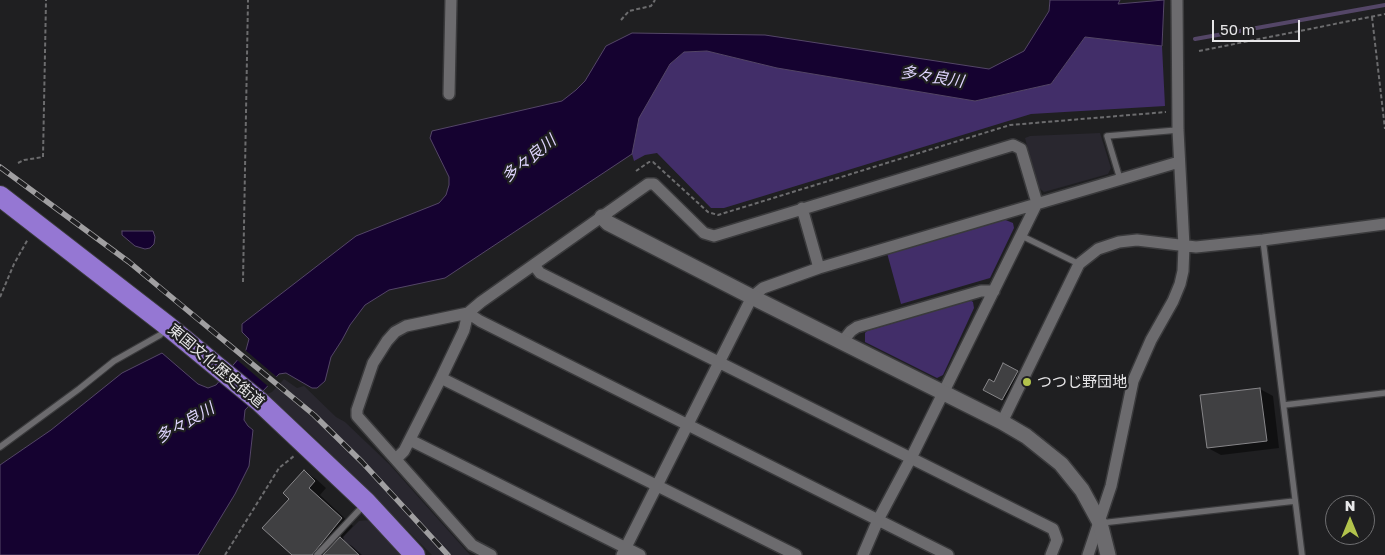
<!DOCTYPE html>
<meta charset="utf-8">
<style>
body{margin:0}
#map{position:relative;width:1385px;height:555px;overflow:hidden;background:#1f1f21;font-family:"Golos Text",sans-serif}
canvas{display:block}
.north{position:absolute;left:1325px;top:495px;width:50px;height:50px;box-sizing:border-box;background:#1f1f21;border:1px solid #6f6f71;border-radius:50%;rotate:0deg;font-size:14px;font-weight:700;line-height:20px;text-align:center;color:#e7e6e8}
.north::after{content:'';display:block;margin:auto;width:18px;height:22px;background:#b2c34c;clip-path:polygon(50% 0,100% 100%,50% 72%,0 100%)}
.scale{position:absolute;left:1212px;top:20px;width:88px;height:22px;box-sizing:border-box;border:2px solid #e7e6e8;border-top:0;padding-left:6px;font-size:15px;line-height:18px;white-space:nowrap;color:#e7e6e8;-webkit-text-stroke:4px #1f1f21;paint-order:stroke}
</style>
<div id="map">
<canvas width="1385" height="555"></canvas>
<div class="north">N</div>
<div class="scale">50 m</div>
</div>
<script>
const ctx = document.querySelector('canvas').getContext('2d');
ctx.lineJoin = 'round';
function fill(path, color) { ctx.fillStyle = color; ctx.fill(path, 'evenodd'); }
const toPath = rows => new Path2D(rows.map(r => 'M' + r).join(''));
function stroke(path, color, width, dash) { ctx.strokeStyle = color; ctx.lineWidth = width; ctx.lineCap = dash ? 'butt' : 'round'; ctx.setLineDash(dash || []); ctx.stroke(path); }
function drawText(font, color, halo, rows, align = 'center') {
  ctx.font = font + ' "Golos Text","Noto Sans JP",sans-serif'; ctx.lineWidth = 4.5; ctx.setLineDash([]); ctx.textBaseline = 'middle'; ctx.strokeStyle = halo; ctx.fillStyle = color; for (const [text, x, y, turn = 0] of rows) {
    ctx.save(); ctx.translate(x, y); ctx.rotate((+turn || 0) * Math.PI / 180); ctx.textAlign = isNaN(turn) ? turn : align; if (halo) ctx.strokeText(text, 0, 0); ctx.fillText(text, 0, 0); ctx.restore();
  }
}
fill(toPath([
 [1100,133,1111,168,1108,174,1044,192,1038,187,1025,138,1030,136],
 [284,379,297,388,304,386,336,417,345,422,390,465,470,555,432,555,317,440,267,394,272,392],
 [369,520,401,555,325,555,359,521]
]), '#29272f');
fill(toPath([
 [1085,37,1162,46,1165,106,1031,114,724,208,711,208,657,153,645,155,634,161,632,154,638,118,670,64,684,52,707,51,777,68,975,101,1051,84],
 [1003,219,1013,223,1014,228,990,278,901,304,887,253],
 [970,300,973,302,974,308,943,375,937,378,865,342,865,333,867,331]
]), '#422e69');
const water = toPath([
 [1050,0,1120,0,1118,4,1164,0,1162,46,1085,37,1051,84,975,101,777,68,707,51,684,52,670,64,639,118,632,154,445,278,389,290,365,305,350,325,342,340,331,357,325,381,317,388,312,388,286,373,279,374,245,410,244,420,248,426,253,430,249,466,235,494,198,555,0,555,0,465,51,430,122,373,162,353,198,384,208,388,216,385,246,350,249,339,242,332,242,324,356,236,439,203,446,195,449,185,449,177,430,138,432,131,562,101,576,90,585,81,606,46,632,33,765,35,989,69,1024,51,1049,11,1050,0],
 [122,231,153,231,155,237,154,244,150,248,145,249,135,246,122,235,122,231]
]);
fill(water, '#150230');
stroke(water, '#544667', 1);
fill(toPath([
 [244,349,278,378,270,388,236,359]
]), '#1f1f21');
fill(toPath([
 [1017,372,1023,375,1009,402,990,392,995,383],
 [1260,389,1273,396,1279,448,1221,455,1208,448,1202,396],
 [304,472,316,479,326,488,320,495,353,526,343,537,344,539,343,541,352,546,362,555,294,555,291,499]
]), '#0007');
stroke(toPath([
 [1195,39,1385,5]
]), '#544667', 4);
const building = toPath([
 [1003,363,1018,371,1002,400,983,390,989,379,994,382,1003,363],
 [1260,388,1267,441,1207,448,1200,395,1260,388],
 [304,470,315,481,309,488,342,518,312,555,292,555,262,528,289,499,283,493,304,470],
 [340,537,359,555,323,555,340,537]
]);
fill(building, '#404042');
stroke(building, '#878689', 1);
const service = toPath([
 [1120,179,1107,136,1178,130],
 [1022,236,1079,264],
 [1263,240,1302,555],
 [1284,405,1385,393],
 [0,447,79,389,114,361,160,335,167,328],
 [1101,523,1295,501],
 [317,555,363,506]
]);
const minor = toPath([
 [449,94,451,0],
 [802,208,819,268],
 [534,265,540,273,1053,529,1057,540,1051,555],
 [842,342,851,331,857,327,981,291,994,291],
 [441,378,796,555],
 [1002,422,1079,264,1098,249,1119,242,1137,240,1196,247,1263,240,1385,224],
 [410,440,640,555],
 [396,459,404,451,441,378,464,330,468,313,480,321,948,555],
 [491,555,472,545,357,416,357,410,373,363,387,341,395,332,406,326,468,313,481,302,648,184,654,184,704,233,714,236,1013,145,1021,149,1037,203,911,458,878,520,863,555],
 [622,555,752,297,763,288,819,268,1179,162],
 [1088,555,1111,486,1133,381,1151,340,1173,301,1180,284,1183,271,1184,246,1178,130,1177,0]
]);
const tertiary = toPath([
 [602,217,608,223,752,297,1002,422,1026,436,1061,464,1082,490,1100,523,1108,555]
]);
const trunk = toPath([
 [0,196,169,327,260,402,366,502,415,555]
]);
stroke(service, '#3a3a3c', 8);
stroke(minor, '#3a3a3c', 14);
stroke(tertiary, '#3a3a3c', 18);
stroke(trunk, '#3a3a3c', 22);
stroke(toPath([
 [1372,17,1385,129],
 [621,20,629,11,651,6,655,0],
 [1199,51,1385,14],
 [18,163,24,160,43,157,46,0],
 [636,171,649,162,653,162,708,212,718,215,1010,125,1166,112],
 [243,282,248,0],
 [0,297,14,264,28,239],
 [225,555,279,468,294,456]
]), '#6c6c6e', 2, [4, 2.5]);
stroke(service, '#6c6b6e', 5.5);
stroke(minor, '#6c6b6e', 11);
stroke(tertiary, '#6c6b6e', 15);
stroke(trunk, '#9577d3', 20);
const rail = toPath([
 [0,167,129,262,314,415,362,462,448,555]
]);
stroke(rail, '#a09fa1', 5.5);
stroke(rail, '#1f1f21', 4, [11]);
for (const [x, y, r, color] of [
 [1027,382,5,"#b2c34c"]
]) { const dot = new Path2D(); dot.arc(x, y, r, 0, 2 * Math.PI); ctx.fillStyle = color; ctx.fill(dot); stroke(dot, '#1f1f21', 2); }
drawText('15px', '#e7e6e8', '#1f1f21', [
 ["東国文化歴史街道",216,366,40]
]);
drawText('15px', '#e7e6e8', '#1f1f21', [
 ["つつじ野団地",1037,382]
], 'left');
drawText('italic 16px', '#dfd5fe', '#1f1f21', [
 ["多々良川",932,77,9],
 ["多々良川",529,159,-39],
 ["多々良川",185,423,-30]
]);
</script>
